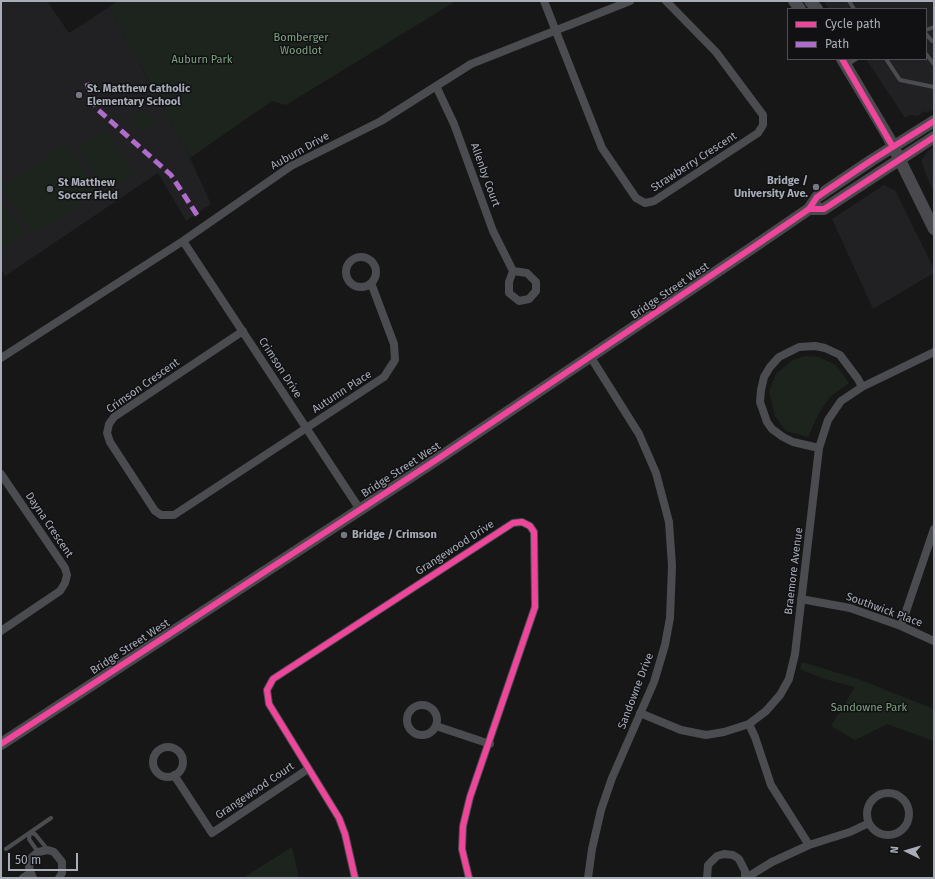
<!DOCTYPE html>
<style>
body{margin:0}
#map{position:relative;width:935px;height:879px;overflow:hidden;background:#171717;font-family:"Fira Sans",sans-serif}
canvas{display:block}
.frame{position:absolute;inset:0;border:2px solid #a8adb8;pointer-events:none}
.legend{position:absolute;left:787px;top:8px;width:140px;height:52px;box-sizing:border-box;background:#111113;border:1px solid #4d4f55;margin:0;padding:5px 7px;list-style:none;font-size:12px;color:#a8adb8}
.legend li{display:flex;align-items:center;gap:8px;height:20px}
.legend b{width:20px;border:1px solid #4d4f55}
.north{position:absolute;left:887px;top:831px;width:40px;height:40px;-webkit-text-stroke:3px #111113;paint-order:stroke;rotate:275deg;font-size:11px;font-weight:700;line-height:16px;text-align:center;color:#a8adb8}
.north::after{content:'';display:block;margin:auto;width:14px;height:18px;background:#a8adb8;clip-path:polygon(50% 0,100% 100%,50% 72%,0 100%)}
.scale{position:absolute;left:8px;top:853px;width:70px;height:18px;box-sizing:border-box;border:2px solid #a8adb8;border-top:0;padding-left:5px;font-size:12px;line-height:14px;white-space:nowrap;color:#a8adb8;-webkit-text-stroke:3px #111113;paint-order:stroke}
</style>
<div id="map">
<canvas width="935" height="879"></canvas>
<div class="frame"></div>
<ul class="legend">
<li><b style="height:5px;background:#ed469a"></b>Cycle path</li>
<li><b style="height:5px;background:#b06ccc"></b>Path</li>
</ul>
<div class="north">N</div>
<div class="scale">50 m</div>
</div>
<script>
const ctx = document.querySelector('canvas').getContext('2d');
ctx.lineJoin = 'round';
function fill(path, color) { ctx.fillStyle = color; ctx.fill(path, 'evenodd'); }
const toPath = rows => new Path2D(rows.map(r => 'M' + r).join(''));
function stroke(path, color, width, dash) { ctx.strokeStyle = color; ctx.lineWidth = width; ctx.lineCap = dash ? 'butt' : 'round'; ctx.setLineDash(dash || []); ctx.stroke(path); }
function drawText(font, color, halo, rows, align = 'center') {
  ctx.font = font + ' "Fira Sans",sans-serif'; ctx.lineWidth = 3; ctx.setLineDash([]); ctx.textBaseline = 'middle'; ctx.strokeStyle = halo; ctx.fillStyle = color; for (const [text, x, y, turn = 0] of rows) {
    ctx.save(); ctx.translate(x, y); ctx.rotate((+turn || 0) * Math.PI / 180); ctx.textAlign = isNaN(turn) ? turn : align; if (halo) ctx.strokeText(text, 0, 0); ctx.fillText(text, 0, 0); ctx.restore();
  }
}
fill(toPath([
 [1,1,47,1,69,33,109,7,190,158,211,204,186,221,158,173,5,276,1,269],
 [823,1,934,1,934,109,927,113,925,111,917,116,910,115,905,118,866,59,926,59,926,9,829,9],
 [934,147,934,194,922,164,922,159,928,151],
 [884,185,895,190,934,269,934,273,873,309,832,219]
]), '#212123');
fill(toPath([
 [117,1,456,1,286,105,272,101,190,158,109,7],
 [137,112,142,112,154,119,152,126,142,132,132,123,132,117],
 [104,130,133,174,107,192,78,148],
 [65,144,98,191,34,235,2,188],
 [1,201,25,233,1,251],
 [805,356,819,357,836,365,849,383,830,397,820,411,808,437,786,431,775,416,769,391,776,374,791,361],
 [802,662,858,679,934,709,934,741,887,724,855,740,831,726,855,687,825,679,800,669],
 [292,847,299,878,243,878]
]), '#1d241e');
stroke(toPath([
 [849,1,854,9],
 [926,30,934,27],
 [926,34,932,41],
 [926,54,934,64],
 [886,59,900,80,934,87],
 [848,64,856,59],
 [6,849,51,818],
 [38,852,29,839,30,833,35,834,48,850]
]), '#4b4c50', 4);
stroke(toPath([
 [544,1,602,148,636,198,645,203,654,201,758,133,763,125,763,115,716,52,666,1],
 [436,86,454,124,493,231,513,271,509,282,509,293,519,301,529,299,536,291,536,282,527,273,513,271],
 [183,241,359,508],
 '346 272a15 15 0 1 1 30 0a15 15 0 1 1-30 0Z',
 [243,331,114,417,109,424,107,433,110,442,155,511,161,515,174,515,384,377,395,360,394,344,371,283],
 [1,358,183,241,291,166,381,121,471,64,630,1],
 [819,448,793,442,783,437,772,429,767,422,760,402,761,390,764,377,770,367,779,357,799,347,815,346,825,348,840,355,858,379,862,387],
 [1,474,65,568,67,575,65,583,60,591,1,631],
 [801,599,850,608,901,626,934,641],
 [901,626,934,529],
 '407 720a15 15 0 1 1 30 0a15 15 0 1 1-30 0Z',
 [640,713,681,730,706,735,724,732,749,724,766,711,780,695,789,679,795,654,819,448,828,420,841,401,862,387,934,352],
 [749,724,755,737,771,785,809,845],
 [436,726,490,744],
 '153 762a15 15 0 1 1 30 0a15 15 0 1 1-30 0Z',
 [174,775,212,833,308,769],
 '867 814a21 21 0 1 1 42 0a21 21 0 1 1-42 0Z',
 [23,878,30,873],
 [33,878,29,868,32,857,38,852,48,850,54,852,62,862,62,873,59,878],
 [355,878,345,834,339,818,269,704,267,690,273,679,513,523,522,522,530,526,534,532,535,607,470,797,463,826,462,849,469,878],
 [588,878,592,849,601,810,612,778,654,682,665,645,670,618,672,566,669,522,656,473,639,434,590,356],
 [707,878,708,865,717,856,724,854,733,855,739,859,745,871,745,878],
 [746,878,772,862,809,845,850,832,869,823]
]), '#4b4c50', 8);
stroke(toPath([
 [794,1,800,9],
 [810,1,817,9],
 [842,59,889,138,934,229],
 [809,209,824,209,934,137],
 [1,744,436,460,749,250,809,209,817,197,872,160,934,121]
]), '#4a4a4e', 12);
stroke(toPath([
 [87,83,96,108,171,175,199,218]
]), '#b06ccc', 5, [10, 5]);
stroke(toPath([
 [842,59,893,147],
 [809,209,824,209,934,137],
 [1,744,436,460,749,250,809,209,817,197,872,160,934,121],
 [355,878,345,834,339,818,269,704,267,690,273,679,513,523,522,522,530,526,534,532,535,607,470,797,463,826,462,849,469,878]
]), '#ed469a', 6);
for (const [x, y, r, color] of [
 [79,95,4,"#757880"],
 [816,187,4,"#757880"],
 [50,189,4,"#757880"],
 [344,535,4,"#757880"]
]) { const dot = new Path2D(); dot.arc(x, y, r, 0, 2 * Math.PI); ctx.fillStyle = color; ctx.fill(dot); stroke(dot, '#111113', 1.5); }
drawText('11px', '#7ea481', '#111113', [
 ["Bomberger",301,38],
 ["Woodlot",301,51],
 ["Auburn Park",202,60],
 ["Sandowne Park",869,708]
]);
drawText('bold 11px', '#a8adb8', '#111113', [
 ["St. Matthew Catholic",87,89],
 ["Elementary School",87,102],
 ["Bridge /",808,181,"right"],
 ["University Ave.",808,194,"right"],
 ["St Matthew",58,183],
 ["Soccer Field",58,196],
 ["Bridge / Crimson",352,535]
], 'left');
drawText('11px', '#a8adb8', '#111113', [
 ["Auburn Drive",300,151,-29],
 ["Strawberry Crescent",694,162,-33],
 ["Allenby Court",485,175,70],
 ["Bridge Street West",670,291,-34],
 ["Crimson Drive",280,368,57],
 ["Crimson Crescent",143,386,-35],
 ["Autumn Place",342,392,-33],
 ["Bridge Street West",401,470,-33],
 ["Dayna Crescent",49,525,56],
 ["Grangewood Drive",455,548,-33],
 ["Braemore Avenue",794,571,-83],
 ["Southwick Place",884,610,20],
 ["Bridge Street West",130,647,-33],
 ["Sandowne Drive",636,691,-69],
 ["Grangewood Court",255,791,-34]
]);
</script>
